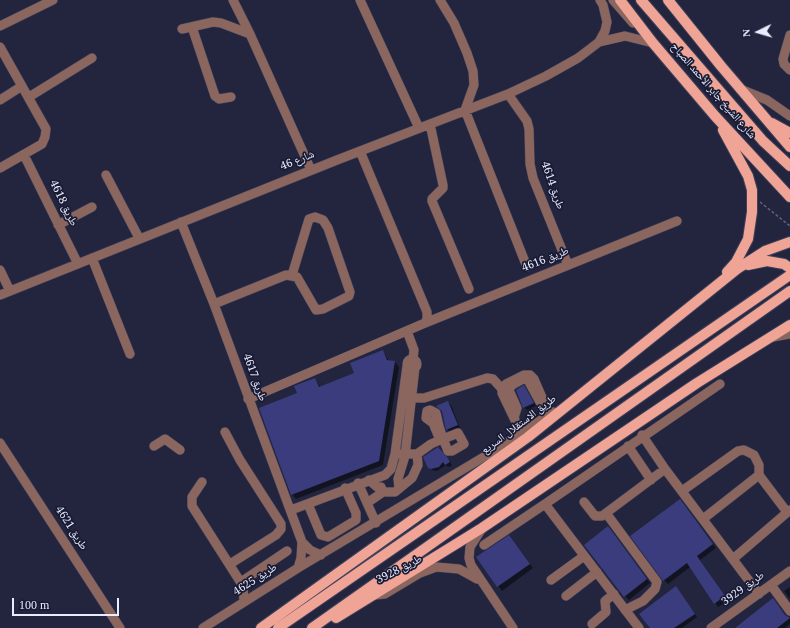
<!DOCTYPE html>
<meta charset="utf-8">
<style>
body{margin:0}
#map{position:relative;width:790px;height:628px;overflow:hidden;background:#23253f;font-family:Georgia,serif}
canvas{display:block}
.north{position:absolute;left:738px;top:12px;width:40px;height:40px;-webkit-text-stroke:3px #191b34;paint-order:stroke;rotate:265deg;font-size:11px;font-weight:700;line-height:16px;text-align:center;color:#eaecfe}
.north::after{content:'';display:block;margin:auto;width:14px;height:18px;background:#eaecfe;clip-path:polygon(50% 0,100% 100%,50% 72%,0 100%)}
.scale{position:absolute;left:12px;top:598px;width:107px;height:18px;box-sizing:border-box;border:2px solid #eaecfe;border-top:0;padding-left:5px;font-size:12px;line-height:14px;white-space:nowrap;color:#eaecfe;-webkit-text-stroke:3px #191b34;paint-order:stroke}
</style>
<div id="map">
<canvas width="790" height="628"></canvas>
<div class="north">N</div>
<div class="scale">100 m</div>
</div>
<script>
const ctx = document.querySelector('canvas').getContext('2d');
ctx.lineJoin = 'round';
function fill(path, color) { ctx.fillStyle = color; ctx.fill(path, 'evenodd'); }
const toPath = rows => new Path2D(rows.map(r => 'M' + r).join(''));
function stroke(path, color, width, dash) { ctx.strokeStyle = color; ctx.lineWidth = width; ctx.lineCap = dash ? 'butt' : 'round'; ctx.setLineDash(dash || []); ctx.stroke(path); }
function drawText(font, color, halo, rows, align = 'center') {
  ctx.font = font + ' Georgia,"Noto Naskh Arabic",serif'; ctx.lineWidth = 3.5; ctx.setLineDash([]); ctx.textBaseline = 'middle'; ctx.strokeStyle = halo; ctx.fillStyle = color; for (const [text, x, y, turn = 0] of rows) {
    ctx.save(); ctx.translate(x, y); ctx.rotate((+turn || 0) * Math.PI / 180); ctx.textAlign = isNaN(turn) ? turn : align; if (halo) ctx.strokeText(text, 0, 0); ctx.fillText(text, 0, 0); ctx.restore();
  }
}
fill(toPath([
 [383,351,389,361,395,362,399,367,383,465,296,499,292,494,298,393,315,379,321,388,356,374],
 [524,387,536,406,527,410,524,407],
 [448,402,451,405,460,428,450,432,447,429],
 [438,449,450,461,452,466,448,467,446,465,437,471,432,470,429,467],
 [680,500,716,548,700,560,728,601,718,607,690,567,668,584,664,580],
 [608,527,650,583,629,600,625,596],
 [513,541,533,568,502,591,477,558],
 [790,587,790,599,784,591],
 [678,591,697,617,682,628,651,628],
 [773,600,786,616,790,618,790,624,785,628,739,628]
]), '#0007');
fill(toPath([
 [383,350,387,360,395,361,379,461,291,495,259,408,297,393,294,386,315,378,319,387,354,373,350,363],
 [524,385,534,403,523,408,516,390],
 [448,401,458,425,446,430,442,411,436,406],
 [438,447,447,457,450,462,445,465,443,462,439,467,431,469,428,468,423,457],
 [680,499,713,544,697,556,725,596,714,604,687,563,663,581,630,536],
 [608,526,647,579,624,597,584,545],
 [509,535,530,564,497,587,476,557],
 [676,586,695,614,674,628,650,628,639,614],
 [773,598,785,615,790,618,777,628,735,628]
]), '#3b3c7e');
const minor = toPath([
 [233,0,250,34],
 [360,0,419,128],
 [440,0,454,23,467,53,473,71,474,85,465,110,527,267],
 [613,0,633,23],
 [0,26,53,0],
 [192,27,215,96,219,99,231,97],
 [182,29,213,22,221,23,250,34,311,170],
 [790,35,783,59,784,64,790,70],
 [599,42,605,31,607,22,603,5,600,0],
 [0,47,46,129,45,137,42,144,0,168],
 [740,89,767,100,790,116],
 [508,94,527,121,529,129,530,164,533,178,568,265],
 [29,97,92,58],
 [0,100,22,86],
 [430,124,443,185,443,188,432,199,432,201,469,289],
 [24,155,78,264],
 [106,175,139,238],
 [181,222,214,304,302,542,310,550,321,555],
 [58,225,92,207],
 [92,258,130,354],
 [0,270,10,291],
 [0,295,337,160,508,94,546,76,578,58,599,42,625,36,653,43],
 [214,304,286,275,297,277,316,310,323,309,349,296,350,292,328,228,323,220,315,217,309,219,292,275],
 [425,323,677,221],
 [407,331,414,350,413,359],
 [773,337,790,334],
 '407 364a5 5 0 1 1 10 0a5 5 0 1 1-10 0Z',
 [412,398,424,398,487,378,493,379,502,389],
 [248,399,425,323,427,319,427,312,360,151],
 [514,418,517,408,509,390,512,385,523,379,528,380,540,402,544,402,534,379,530,375,524,375,506,384,502,389,502,393,514,418,521,433],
 [225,432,240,460,281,524,281,529,276,535,230,564],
 [642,435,665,469,759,594],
 [0,443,120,628],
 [154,446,165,439,180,450],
 [628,446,651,480],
 [395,454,417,454,431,444,440,440,443,439,458,433,464,444,452,451,448,451,446,446,443,439,439,426,436,413,430,410,427,411,426,418,433,423,440,440],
 [369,480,383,492,395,492,412,478,418,465,417,454],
 [202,482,192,497,192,506,243,586,244,602],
 [358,483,376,523],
 [399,488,398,479,405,456,415,367],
 [682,491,738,451,744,450,754,455,759,465,759,475,787,512],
 [584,502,595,516,602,516,665,469],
 [367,503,383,492,381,487],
 [308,504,321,535,328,537,356,520,356,513,345,488],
 [545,504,720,384],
 [291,510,385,475,391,469,395,454,407,366],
 [606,513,657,582,655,589,643,601,625,610],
 [703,519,759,475],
 [481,530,470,547,469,558,471,565,513,628],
 [484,545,545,504,639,628],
 [733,559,790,510],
 [298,568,301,558,302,542],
 [551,580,584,556],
 [241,582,287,551],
 [771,585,790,611],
 [375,595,385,594,420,573,436,567,459,569,477,579],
 [566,596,597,572],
 [592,624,606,612,605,601,614,594],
 [203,628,298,568,487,455,553,412],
 [711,628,790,571]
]);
const major = toPath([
 [620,0,653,43,715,116,790,197],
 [641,0,763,141,790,166],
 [668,0,721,66,790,147],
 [772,123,790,133],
 [723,130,748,176,752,190,752,212,748,239,736,262,727,272],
 [748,265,767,261,784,264,790,268],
 [336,618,482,528,697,383,790,325],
 [261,628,528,437,737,269,765,251,790,242],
 [278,628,790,275],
 [312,628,790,291]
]);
stroke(minor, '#3f415a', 10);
stroke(major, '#3f415a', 12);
stroke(toPath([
 [760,202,790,226]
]), '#61637b', 1.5, [3, 2]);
stroke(minor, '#8b665f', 9);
stroke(major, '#efa496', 10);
drawText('11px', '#eaecfe', '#191b34', [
 ["شارع الشيخ جابر الأحمد الصباح",712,92,49],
 ["شارع 46",298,162,-22],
 ["طريق 4614",551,186,71],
 ["طريق 4618",62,204,64],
 ["طريق 4616",546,261,-22],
 ["طريق 4617",253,378,70],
 ["طريق الاستقلال السريع",520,426,-37],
 ["طريق 4621",70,529,57],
 ["طريق 3928",400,571,-27],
 ["طريق 4625",256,581,-33],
 ["طريق 3929",744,590,-36]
]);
</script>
